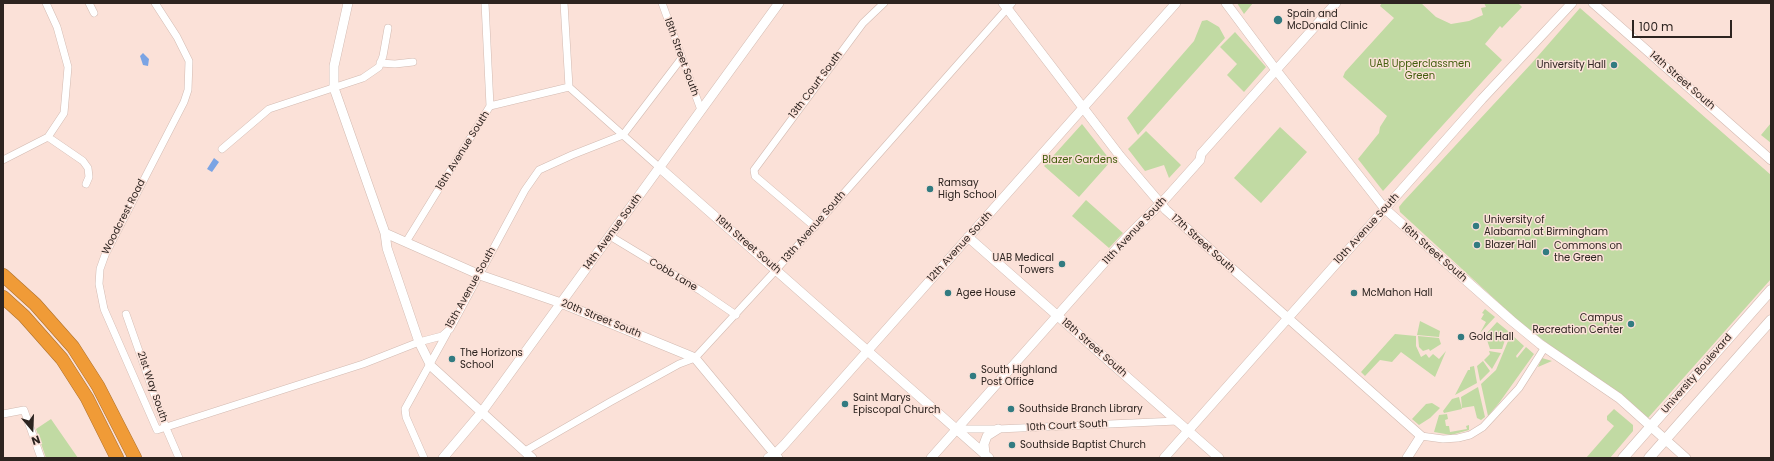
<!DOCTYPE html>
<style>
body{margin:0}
#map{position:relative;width:1774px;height:461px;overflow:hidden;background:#fbe1d8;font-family:Poppins,sans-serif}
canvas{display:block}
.frame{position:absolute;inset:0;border:4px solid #2d2420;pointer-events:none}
.north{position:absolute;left:12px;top:409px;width:40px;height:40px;-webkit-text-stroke:3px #fbe1d8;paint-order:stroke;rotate:161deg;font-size:11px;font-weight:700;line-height:16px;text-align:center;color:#2d2420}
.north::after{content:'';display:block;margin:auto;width:14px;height:18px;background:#2d2420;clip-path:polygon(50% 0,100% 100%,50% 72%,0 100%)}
.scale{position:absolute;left:1632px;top:20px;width:100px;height:18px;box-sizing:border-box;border:2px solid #2d2420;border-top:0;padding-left:5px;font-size:12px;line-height:14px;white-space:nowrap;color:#2d2420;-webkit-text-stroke:3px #fbe1d8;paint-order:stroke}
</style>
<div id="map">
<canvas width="1774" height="461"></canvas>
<div class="frame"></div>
<div class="north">N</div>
<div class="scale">100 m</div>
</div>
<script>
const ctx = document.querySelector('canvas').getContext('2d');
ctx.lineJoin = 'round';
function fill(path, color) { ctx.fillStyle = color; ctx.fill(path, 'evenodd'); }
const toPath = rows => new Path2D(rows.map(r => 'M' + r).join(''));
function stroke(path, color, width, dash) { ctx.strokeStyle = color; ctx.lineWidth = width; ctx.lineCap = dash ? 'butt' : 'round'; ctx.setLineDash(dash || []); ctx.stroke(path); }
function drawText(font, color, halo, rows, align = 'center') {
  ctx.font = font + ' Poppins,sans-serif'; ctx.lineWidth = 3; ctx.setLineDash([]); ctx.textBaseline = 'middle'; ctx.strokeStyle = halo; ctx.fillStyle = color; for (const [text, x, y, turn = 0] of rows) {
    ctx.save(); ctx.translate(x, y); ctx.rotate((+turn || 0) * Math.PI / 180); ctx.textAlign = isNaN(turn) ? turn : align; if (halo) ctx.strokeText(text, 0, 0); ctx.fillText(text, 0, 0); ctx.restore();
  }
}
fill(toPath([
 [1237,3,1253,3,1244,14],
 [1382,3,1421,3,1436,17,1451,24,1469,21,1483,15,1481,8,1486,7,1484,3,1518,3,1522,7,1502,28,1500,26,1485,44,1502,60,1383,191,1358,159,1379,133,1380,127,1387,116,1343,77,1345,72,1394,18,1380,6],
 [1580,8,1771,175,1771,279,1648,418,1524,326,1400,212,1399,207,1403,202,1531,64],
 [1207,20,1219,27,1225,38,1138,135,1127,118,1194,41,1202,21],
 [1235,32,1266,67,1244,92,1227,75,1237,64,1220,47],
 [1771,123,1771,143,1761,135],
 [1082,124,1111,161,1079,197,1044,166],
 [1280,127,1307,152,1261,203,1234,178],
 [1146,131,1181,165,1169,178,1164,165,1145,171,1128,149],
 [1086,200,1123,233,1109,248,1072,216],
 [1485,309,1495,317,1480,333,1486,322,1481,319,1484,314,1482,313],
 [1420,321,1440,331,1439,337,1417,335],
 [1497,322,1508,331,1502,349,1490,349,1486,337,1489,335,1487,333],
 [1395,334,1416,336,1416,346,1421,357,1426,354,1429,358,1433,354,1439,359,1446,351,1435,377,1401,352,1392,362,1380,360,1365,376,1361,372],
 [1511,334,1524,346,1516,356,1517,358,1526,347,1534,354,1499,403,1488,416,1481,384,1496,370],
 [1418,336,1439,338,1441,344,1430,351,1429,349,1423,351,1419,347],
 [1489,351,1501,353,1492,369,1484,360,1490,354],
 [1542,358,1552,361,1538,367,1541,360],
 [1483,361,1490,371,1480,381,1477,366],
 [1474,366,1477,383,1455,395,1468,370,1470,370,1470,367],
 [1478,387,1485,417,1481,420,1477,418,1474,406,1462,408,1461,397],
 [1459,397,1462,409,1444,413,1443,411,1452,399],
 [1432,403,1440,408,1430,418,1419,425,1412,419,1426,404],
 [1614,409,1633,425,1633,431,1610,458,1586,458,1614,426,1607,420,1607,416],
 [1447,414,1448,419,1445,420,1446,426,1449,426,1450,432,1467,429,1466,426,1469,425,1469,430,1451,435,1434,432,1439,415],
 [51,419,78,458,46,458,36,429]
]), '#c1daa3');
fill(toPath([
 [143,53,149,59,148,66,143,65,140,56],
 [214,158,219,162,212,172,207,169]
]), '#7ba4e4');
const minor = toPath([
 [89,3,94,13],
 [155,3,177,37,189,61,188,90,184,102,105,255,100,269,99,284,104,309,157,430,363,364,419,342,442,336,450,329,525,190,539,170,572,155,623,135,681,59],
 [564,3,569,87,660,168],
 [662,3,701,110],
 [380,63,395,64,413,62],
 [490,106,569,87],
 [48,137,83,161,88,168,89,177,86,184],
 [222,149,269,109,363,78,379,67,383,56,388,28],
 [3,160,48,137,64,113,68,67,57,27,46,3],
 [815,227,755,176,754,170,863,23,884,3],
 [610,236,701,291,736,315],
 [406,242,490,106,485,3],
 [126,314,166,428,179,458],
 [3,414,24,410,41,458],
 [956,429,998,429,1177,421],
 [1421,436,1443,439,1458,438,1470,435,1483,427,1519,388,1545,347],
 [525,451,610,402,679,364,695,358,776,270,1012,3],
 [424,458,406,417,405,409,447,333]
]);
const tertiary = toPath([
 [348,3,334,66,334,88,385,233,387,248,419,342,431,366,532,458],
 [1003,3,1120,156,1166,210,1421,436,1407,458],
 [1226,3,1276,70,1385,209,1512,321,1540,344,1619,398,1686,458],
 [1593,3,1771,160],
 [660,168,989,458],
 [385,233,480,275,561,303,695,358,778,458],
 [968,237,1219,458],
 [985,454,984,444,987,436,998,429],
 [443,458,481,413,779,3],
 [768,458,775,454,784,445,1176,3],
 [931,458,1127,237,1167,197,1200,160,1201,154,1336,3],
 [1164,458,1482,99,1572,3]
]);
const secondary = toPath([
 [1623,458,1771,290],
 [1649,458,1771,320]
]);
const motorway = toPath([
 [3,275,35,304,73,347,98,386,135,458],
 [3,297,24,316,62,359,87,398,117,458]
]);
stroke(minor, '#d2bab1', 8);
stroke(tertiary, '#d2bab1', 10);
stroke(secondary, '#d2bab1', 11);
stroke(motorway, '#ac712f', 14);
stroke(minor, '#fff', 7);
stroke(tertiary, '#fff', 9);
stroke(secondary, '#fff', 10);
stroke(motorway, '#f09b37', 13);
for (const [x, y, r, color] of [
 [1278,20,5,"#327b81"],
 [1614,65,4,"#327b81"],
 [930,189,4,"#327b81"],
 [1476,226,4,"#327b81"],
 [1477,245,4,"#327b81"],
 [1546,252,4,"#327b81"],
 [1062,264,4,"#327b81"],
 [948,293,4,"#327b81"],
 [1354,293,4,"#327b81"],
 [1631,324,4,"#327b81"],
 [1461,337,4,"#327b81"],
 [452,359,4,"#327b81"],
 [973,376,4,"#327b81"],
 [845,404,4,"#327b81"],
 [1011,409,4,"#327b81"],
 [1012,445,4,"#327b81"]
]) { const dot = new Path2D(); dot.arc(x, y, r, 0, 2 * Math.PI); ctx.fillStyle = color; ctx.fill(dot); stroke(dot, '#fbe1d8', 1.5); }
drawText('10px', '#2d2420', '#fbe1d8', [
 ["Spain and",1287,14],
 ["McDonald Clinic",1287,26],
 ["University Hall",1606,65,"right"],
 ["Ramsay",938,183],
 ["High School",938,195],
 ["University of",1484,220],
 ["Alabama at Birmingham",1484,232],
 ["Blazer Hall",1485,245],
 ["Commons on",1554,246],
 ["the Green",1554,258],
 ["UAB Medical",1054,258,"right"],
 ["Towers",1054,270,"right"],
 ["Agee House",956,293],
 ["McMahon Hall",1362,293],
 ["Campus",1623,318,"right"],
 ["Recreation Center",1623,330,"right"],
 ["Gold Hall",1469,337],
 ["The Horizons",460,353],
 ["School",460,365],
 ["South Highland",981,370],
 ["Post Office",981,382],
 ["Saint Marys",853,398],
 ["Episcopal Church",853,410],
 ["Southside Branch Library",1019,409],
 ["Southside Baptist Church",1020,445]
], 'left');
drawText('10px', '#2d2420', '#fbe1d8', [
 ["18th Street South",681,57,70],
 ["14th Street South",1682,81,41],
 ["13th Court South",816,85,-53],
 ["16th Avenue South",463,151,-58],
 ["Woodcrest Road",124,217,-63],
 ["13th Avenue South",814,227,-49],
 ["10th Avenue South",1367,229,-48],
 ["11th Avenue South",1135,231,-47],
 ["14th Avenue South",613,232,-54],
 ["17th Street South",1203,244,42],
 ["19th Street South",748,245,41],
 ["12th Avenue South",960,247,-48],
 ["16th Street South",1434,253,41],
 ["Cobb Lane",673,275,31],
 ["15th Avenue South",471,288,-61],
 ["20th Street South",601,319,22],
 ["18th Street South",1094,348,41],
 ["University Boulevard",1697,374,-49],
 ["21st Way South",152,387,71],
 ["10th Court South",1067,426,-3]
]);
drawText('10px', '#435f0e', '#fbe1d8', [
 ["UAB Upperclassmen",1420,64],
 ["Green",1420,76],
 ["Blazer Gardens",1080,160]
]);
</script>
